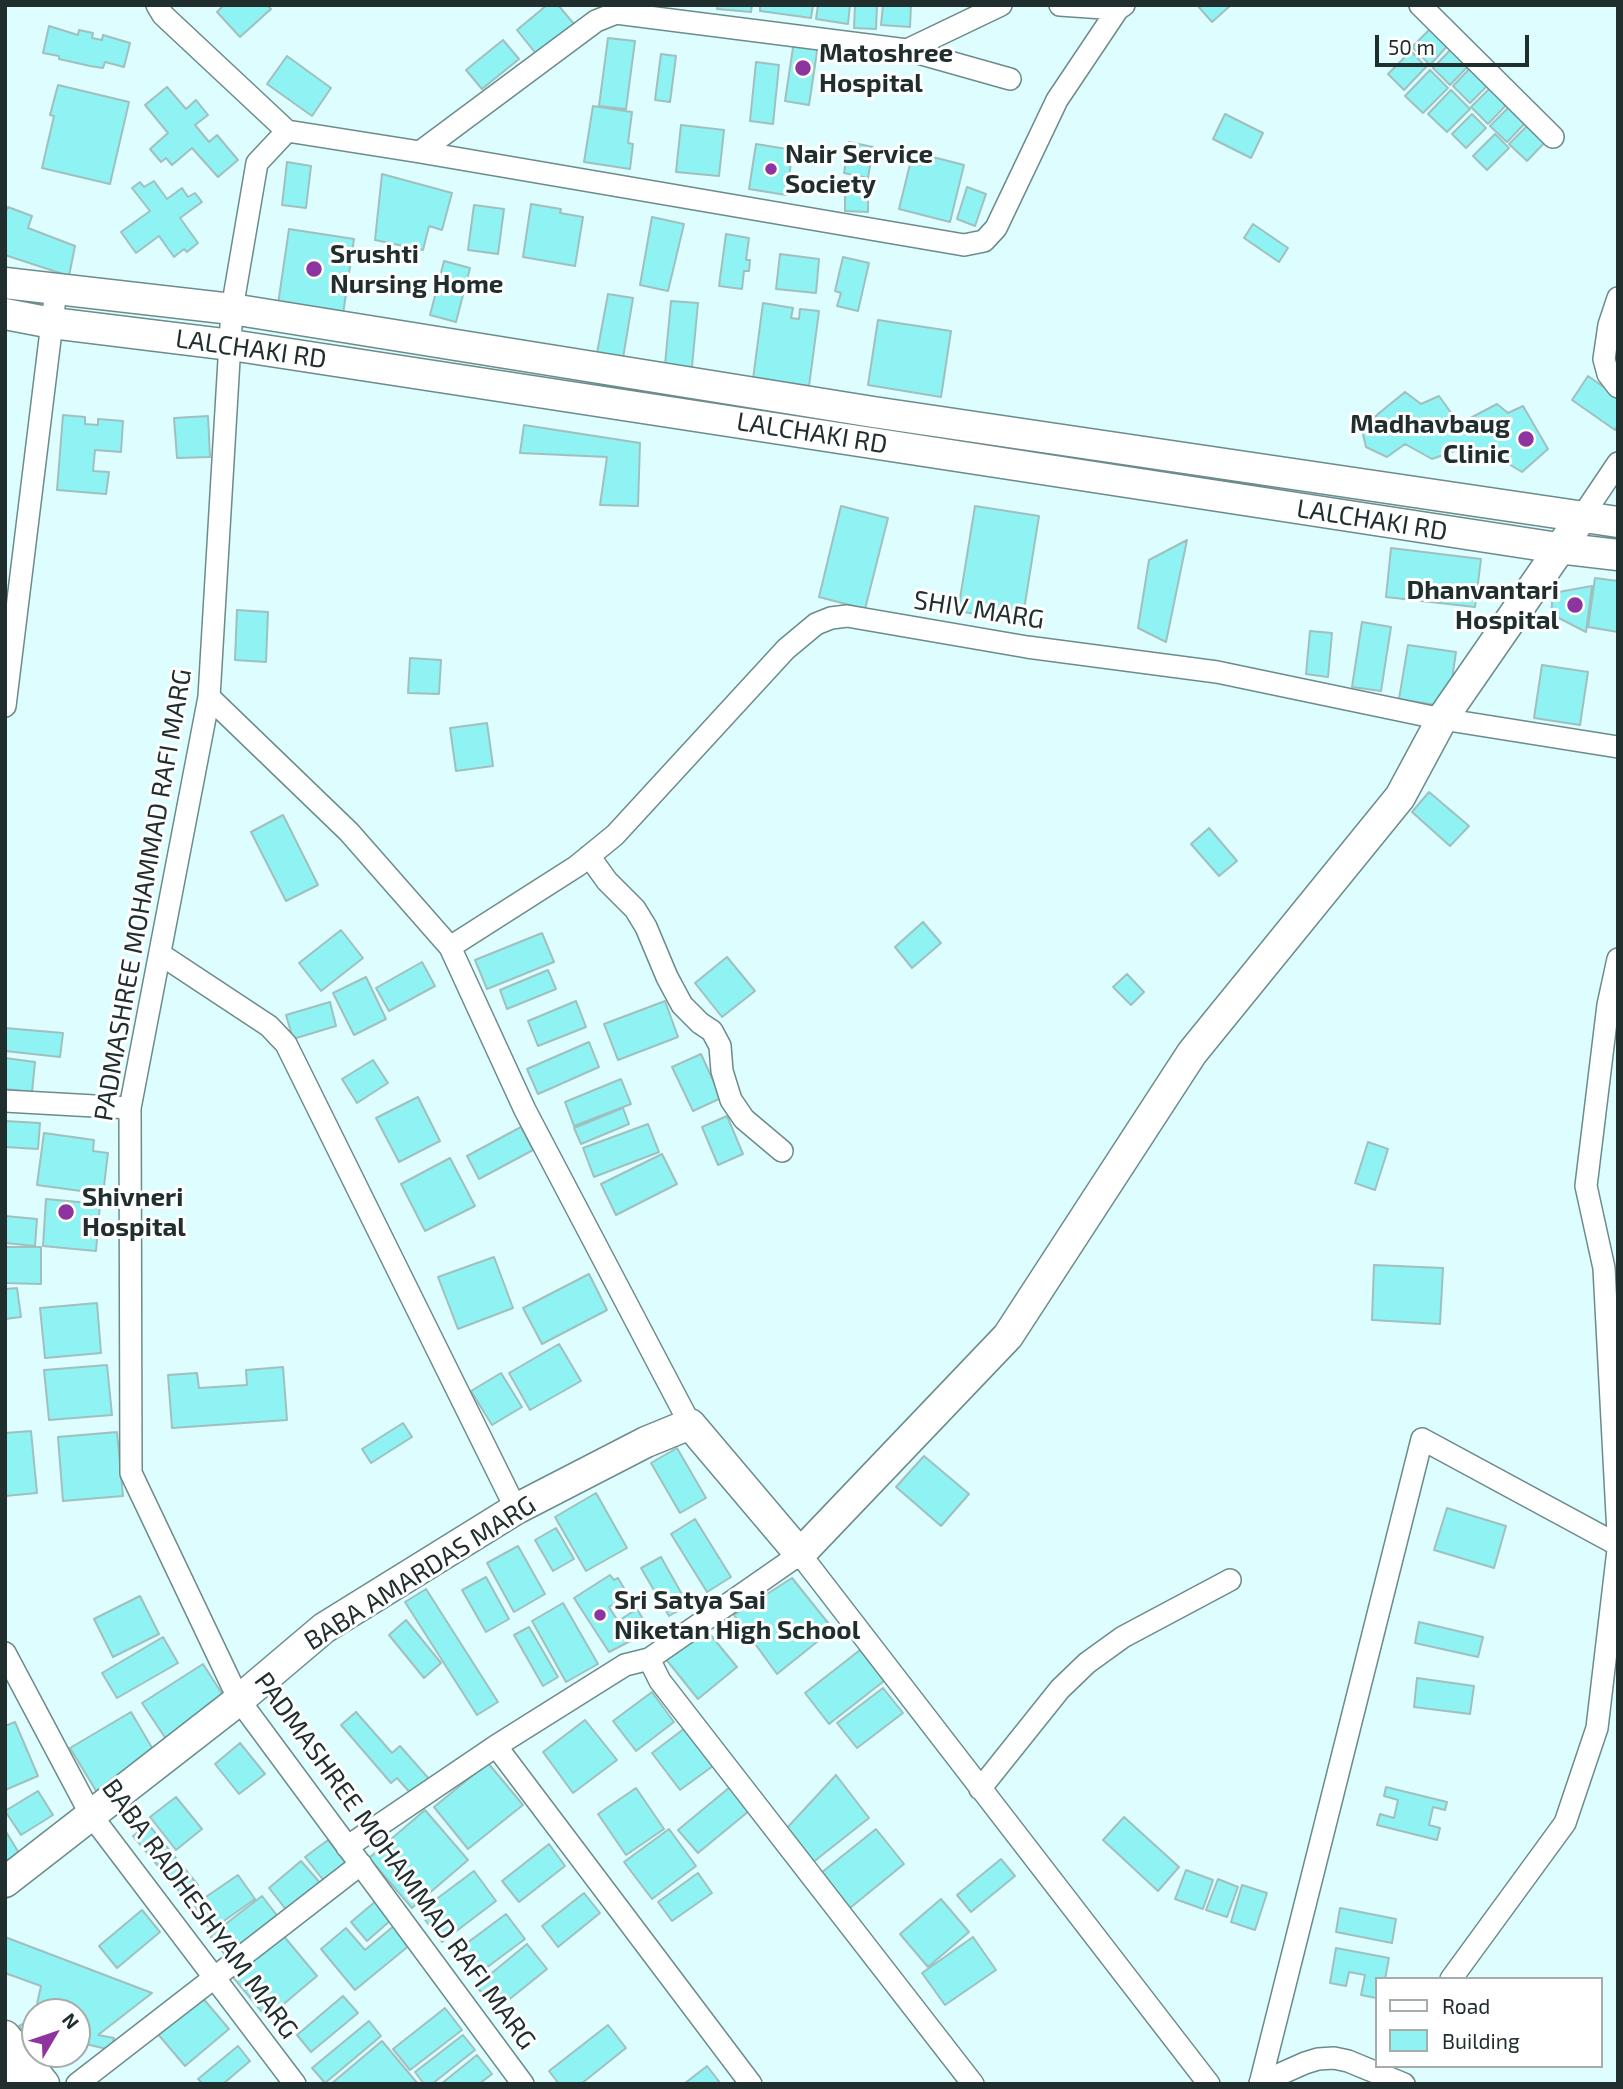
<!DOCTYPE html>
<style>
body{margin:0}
#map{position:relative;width:1623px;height:2089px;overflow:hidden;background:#ddfdfe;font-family:"Exo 2",sans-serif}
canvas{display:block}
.frame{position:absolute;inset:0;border:7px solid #212e2e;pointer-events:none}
.legend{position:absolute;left:1375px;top:1977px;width:228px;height:91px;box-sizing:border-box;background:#fff;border:2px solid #a6abab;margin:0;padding:9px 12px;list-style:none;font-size:21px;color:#212e2e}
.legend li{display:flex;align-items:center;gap:14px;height:35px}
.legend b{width:35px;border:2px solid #a6abab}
.north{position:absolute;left:21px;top:1998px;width:70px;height:70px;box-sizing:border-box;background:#fff;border:2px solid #a6abab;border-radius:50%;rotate:51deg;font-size:19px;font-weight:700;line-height:28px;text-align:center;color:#212e2e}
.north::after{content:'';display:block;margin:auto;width:24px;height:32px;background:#8d34a0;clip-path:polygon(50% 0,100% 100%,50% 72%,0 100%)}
.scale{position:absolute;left:1375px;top:35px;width:154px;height:32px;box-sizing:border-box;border:4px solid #212e2e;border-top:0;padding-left:9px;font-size:21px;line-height:24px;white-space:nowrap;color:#212e2e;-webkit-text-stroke:5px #fff;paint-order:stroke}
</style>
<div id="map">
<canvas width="1623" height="2089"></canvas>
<div class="frame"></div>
<ul class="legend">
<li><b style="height:9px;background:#fff"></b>Road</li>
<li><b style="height:19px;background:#8ff3f4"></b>Building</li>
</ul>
<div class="north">N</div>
<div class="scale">50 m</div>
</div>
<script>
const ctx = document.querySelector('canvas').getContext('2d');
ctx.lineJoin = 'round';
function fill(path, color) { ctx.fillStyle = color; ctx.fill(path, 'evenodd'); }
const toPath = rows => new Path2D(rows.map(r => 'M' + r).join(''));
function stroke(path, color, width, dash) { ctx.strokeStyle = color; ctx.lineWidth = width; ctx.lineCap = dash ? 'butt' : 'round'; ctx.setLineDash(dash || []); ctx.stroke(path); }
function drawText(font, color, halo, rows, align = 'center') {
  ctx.font = font + ' "Exo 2",sans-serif'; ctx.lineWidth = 6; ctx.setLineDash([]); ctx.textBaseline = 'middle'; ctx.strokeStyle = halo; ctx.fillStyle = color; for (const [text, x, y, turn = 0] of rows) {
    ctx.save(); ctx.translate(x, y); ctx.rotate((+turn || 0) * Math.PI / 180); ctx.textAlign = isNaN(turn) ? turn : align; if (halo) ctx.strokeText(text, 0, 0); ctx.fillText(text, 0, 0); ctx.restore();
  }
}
const building = toPath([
 [224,5,267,5,271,9,240,37,217,12,224,5],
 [547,5,558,5,574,24,537,55,517,30,547,5],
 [718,5,752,5,751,12,717,9,718,5],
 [760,5,813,5,811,18,760,11,760,5],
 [818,5,850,5,848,24,816,19,818,5],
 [855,5,877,5,876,29,854,28,855,5],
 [883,5,911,5,910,27,881,25,883,5],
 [1197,5,1231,5,1212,22,1197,5],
 [1434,25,1451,42,1430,65,1412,47,1434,25],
 [49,26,78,35,79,30,93,33,92,38,102,40,103,35,130,43,124,67,105,62,103,68,90,66,59,59,59,56,43,53,49,26],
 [608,38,635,41,626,109,599,106,608,38],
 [503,40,519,59,482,89,466,70,503,40],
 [794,41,818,45,809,105,785,101,794,41],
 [1455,45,1472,62,1450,85,1433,68,1455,45],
 [1411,51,1426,67,1404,90,1388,74,1411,51],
 [661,54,676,56,670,102,655,100,661,54],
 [287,56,331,88,312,116,267,84,287,56],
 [756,62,779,65,773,124,750,121,756,62],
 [1474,64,1491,82,1470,103,1453,86,1474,64],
 [1430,70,1448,88,1423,113,1405,96,1430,70],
 [58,85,129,102,110,184,42,168,54,116,50,115,58,85],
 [1493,85,1510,101,1488,124,1471,107,1493,85],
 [167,87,186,109,196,100,208,115,195,125,209,142,217,135,238,160,218,177,192,148,172,165,166,158,161,162,150,149,168,133,145,105,167,87],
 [1451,90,1470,109,1447,132,1428,114,1451,90],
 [1513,103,1529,119,1507,142,1490,126,1513,103],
 [593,106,632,112,628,143,633,144,630,169,584,162,593,106],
 [1225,114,1263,133,1251,158,1213,139,1225,114],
 [1472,114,1486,128,1466,148,1452,134,1472,114],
 [1531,122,1548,139,1527,161,1509,144,1531,122],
 [681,125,724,130,719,176,676,172,681,125],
 [1495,134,1509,148,1487,170,1473,156,1495,134],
 [849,142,873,147,868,178,844,173,849,142],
 [756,144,793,150,786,195,749,189,756,144],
 [913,152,964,165,950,222,899,209,913,152],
 [287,162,311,166,306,208,282,205,287,162],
 [382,174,452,193,442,230,429,226,423,250,375,240,382,174],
 [154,181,167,199,182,188,188,197,195,193,202,202,180,218,198,243,187,252,184,249,174,257,159,236,136,253,121,232,150,211,132,188,140,182,144,187,154,181],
 [967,187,986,194,975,226,957,219,967,187],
 [845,190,868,190,868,212,845,211,845,190],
 [531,204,561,209,560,213,583,217,575,266,523,257,531,204],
 [474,205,504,209,498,254,468,250,474,205],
 [8,207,32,216,28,228,75,246,69,276,5,255,5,213,8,207],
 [652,217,684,224,668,291,640,285,652,217],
 [1253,224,1288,248,1279,262,1244,238,1253,224],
 [289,229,354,239,342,321,277,311,289,229],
 [726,234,749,238,746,260,750,260,749,271,744,271,742,289,719,286,726,234],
 [780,254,819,259,816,293,776,289,780,254],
 [843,257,869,263,858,311,837,306,841,293,835,291,843,257],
 [444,261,470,268,456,322,430,315,444,261],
 [608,294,633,298,623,358,597,353,608,294],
 [671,301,698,303,691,377,664,375,671,301],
 [763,303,793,308,791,318,799,319,800,309,819,311,809,386,753,379,763,303],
 [878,320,951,331,941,397,868,385,878,320],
 [1588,376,1618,397,1618,425,1615,430,1572,400,1588,376],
 [1405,392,1421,404,1439,396,1459,424,1497,404,1508,413,1523,406,1548,449,1522,472,1489,452,1476,458,1457,450,1432,459,1405,444,1387,457,1366,447,1362,430,1378,414,1405,392],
 [63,415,85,417,85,424,98,425,98,419,123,421,121,452,95,450,93,471,109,472,106,494,57,490,63,415],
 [208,416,210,457,177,458,174,418,208,416],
 [524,425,640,443,638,506,600,505,607,457,520,453,524,425],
 [841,506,888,518,865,609,819,597,841,506],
 [975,506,1039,516,1022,622,958,611,975,506],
 [1187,540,1166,642,1138,628,1149,560,1187,540],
 [1391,548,1481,559,1475,607,1386,597,1391,548],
 [1595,578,1618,581,1618,632,1588,627,1595,578],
 [1592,586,1586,632,1551,614,1553,593,1592,586],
 [237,610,268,612,266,662,235,660,237,610],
 [1362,622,1391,627,1381,691,1352,687,1362,622],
 [1310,631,1332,633,1328,677,1306,674,1310,631],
 [1408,645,1456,652,1448,707,1399,699,1408,645],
 [410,658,441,660,439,694,408,693,410,658],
 [1542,665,1588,672,1580,725,1534,718,1542,665],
 [487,723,493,766,456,771,450,728,487,723],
 [1429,792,1469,826,1450,846,1412,812,1429,792],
 [283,815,318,885,286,901,251,832,283,815],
 [1209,828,1237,861,1219,876,1191,844,1209,828],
 [923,922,941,943,912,968,895,947,923,922],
 [341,930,363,958,321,991,299,963,341,930],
 [542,933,554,962,487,989,475,960,542,933],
 [727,957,755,991,722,1017,695,983,727,957],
 [422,962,435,986,389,1011,376,988,422,962],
 [548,970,556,989,507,1009,500,990,548,970],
 [1127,974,1144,992,1131,1005,1113,987,1127,974],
 [366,977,386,1019,354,1035,333,993,366,977],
 [576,1001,586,1027,538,1046,528,1021,576,1001],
 [665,1001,678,1037,618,1060,604,1024,665,1001],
 [330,1002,336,1026,293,1039,286,1015,330,1002],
 [5,1028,63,1033,60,1057,5,1051,5,1028],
 [589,1042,599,1067,538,1094,527,1069,589,1042],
 [701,1054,721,1098,693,1111,672,1067,701,1054],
 [5,1058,35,1062,32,1092,5,1089,5,1058],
 [373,1060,388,1083,357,1103,342,1079,373,1060],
 [621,1079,631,1104,574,1126,565,1102,621,1079],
 [418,1097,440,1141,399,1162,376,1118,418,1097],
 [623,1108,629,1124,581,1144,574,1128,623,1108],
 [727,1116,743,1154,718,1165,702,1127,727,1116],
 [5,1121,40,1123,38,1149,5,1147,5,1121],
 [648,1124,659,1152,594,1177,583,1148,648,1124],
 [521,1127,533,1150,479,1179,467,1156,521,1127],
 [44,1133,94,1140,93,1151,108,1153,103,1194,37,1185,44,1133],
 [1368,1142,1388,1149,1375,1190,1355,1183,1368,1142],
 [662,1154,677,1184,616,1215,601,1184,662,1154],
 [450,1158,475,1206,425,1231,401,1184,450,1158],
 [46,1199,100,1204,96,1251,43,1246,46,1199],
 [5,1216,37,1219,35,1246,5,1243,5,1216],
 [5,1247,41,1247,41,1284,5,1283,5,1247],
 [494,1257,513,1308,458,1329,438,1277,494,1257],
 [1374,1265,1443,1268,1440,1324,1372,1320,1374,1265],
 [589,1274,607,1310,542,1344,523,1308,589,1274],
 [17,1288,21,1317,5,1319,5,1289,17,1288],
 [97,1303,101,1353,45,1358,40,1308,97,1303],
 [559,1344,581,1381,530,1410,509,1373,559,1344],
 [107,1365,112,1415,49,1420,44,1370,107,1365],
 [283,1367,287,1420,172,1428,168,1375,197,1373,199,1388,247,1385,246,1370,283,1367],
 [501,1373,522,1407,492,1425,471,1391,501,1373],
 [403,1423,412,1437,371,1463,362,1449,403,1423],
 [31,1431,37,1493,5,1496,5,1433,31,1431],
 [117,1432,123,1496,63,1501,58,1437,117,1432],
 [677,1448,706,1498,680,1513,651,1463,677,1448],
 [924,1456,969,1494,941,1526,896,1487,924,1456],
 [596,1493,627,1548,586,1571,555,1517,596,1493],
 [1447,1508,1506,1526,1494,1568,1434,1550,1447,1508],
 [695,1519,731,1577,707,1592,671,1534,695,1519],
 [556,1528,574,1559,553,1571,535,1540,556,1528],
 [518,1546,545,1594,514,1612,487,1563,518,1546],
 [661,1557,688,1605,669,1616,641,1568,661,1557],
 [610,1575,614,1580,618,1578,628,1595,609,1607,618,1621,637,1609,650,1631,609,1652,574,1598,610,1575],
 [486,1577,509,1619,486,1632,462,1590,486,1577],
 [792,1578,833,1629,777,1674,734,1615,792,1578],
 [426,1589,498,1702,477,1715,405,1602,426,1589],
 [140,1596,159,1634,113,1657,94,1619,140,1596],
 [563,1603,598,1664,566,1682,532,1621,563,1603],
 [406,1620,441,1663,424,1678,389,1635,406,1620],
 [1419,1622,1483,1637,1478,1657,1415,1643,1419,1622],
 [529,1627,558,1677,543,1686,514,1635,529,1627],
 [704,1627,737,1667,698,1699,665,1658,704,1627],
 [163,1637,178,1663,117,1698,102,1673,163,1637],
 [860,1650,884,1681,829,1724,805,1693,860,1650],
 [203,1664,228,1703,168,1742,142,1703,203,1664],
 [1417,1678,1474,1686,1470,1714,1414,1707,1417,1678],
 [883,1688,903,1713,857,1748,837,1723,883,1688],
 [652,1692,674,1722,636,1751,613,1721,652,1692],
 [131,1712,158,1758,98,1794,70,1748,131,1712],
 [356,1712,392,1753,400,1746,430,1780,413,1796,397,1778,391,1783,341,1725,356,1712],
 [585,1720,617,1760,573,1793,543,1752,585,1720],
 [15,1722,38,1776,5,1790,5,1726,15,1722],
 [685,1728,713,1766,680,1790,652,1753,685,1728],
 [240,1743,265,1774,239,1794,215,1764,240,1743],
 [488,1763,523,1805,468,1849,434,1807,488,1763],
 [836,1775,869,1818,812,1863,786,1829,836,1775],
 [730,1787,749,1811,698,1853,678,1830,730,1787],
 [1386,1787,1447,1802,1445,1810,1433,1807,1429,1825,1440,1828,1437,1840,1377,1825,1380,1814,1394,1818,1398,1800,1384,1796,1386,1787],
 [636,1788,664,1829,626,1855,598,1814,636,1788],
 [38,1791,53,1815,21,1835,5,1811,38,1791],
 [176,1797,202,1829,176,1850,150,1817,176,1797],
 [425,1810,468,1860,412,1908,369,1858,425,1810],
 [1124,1817,1179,1867,1158,1891,1103,1840,1124,1817],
 [148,1824,198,1885,184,1897,133,1836,148,1824],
 [669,1829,696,1866,652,1899,624,1862,669,1829],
 [876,1829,904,1864,850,1908,821,1873,876,1829],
 [5,1830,25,1863,5,1873,5,1830],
 [328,1840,346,1863,324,1881,305,1857,328,1840],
 [549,1844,565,1866,519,1902,502,1881,549,1844],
 [1001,1859,1015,1876,971,1912,957,1895,1001,1859],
 [301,1861,321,1884,288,1912,269,1888,301,1861],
 [1186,1870,1213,1880,1203,1909,1175,1899,1186,1870],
 [474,1871,496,1901,442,1942,419,1912,474,1871],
 [698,1873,712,1893,672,1921,658,1902,698,1873],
 [238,1875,255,1899,211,1930,194,1905,238,1875],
 [1218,1879,1238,1887,1227,1917,1206,1910,1218,1879],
 [1242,1885,1267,1893,1255,1930,1231,1922,1242,1885],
 [584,1893,600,1913,558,1947,542,1926,584,1893],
 [262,1896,279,1918,227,1957,210,1936,262,1896],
 [941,1899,969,1932,928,1967,900,1934,941,1899],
 [376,1901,391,1920,367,1941,351,1922,376,1901],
 [1340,1908,1396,1919,1392,1943,1336,1932,1340,1908],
 [142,1910,160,1932,117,1968,99,1946,142,1910],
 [506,1914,525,1939,478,1974,459,1949,506,1914],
 [395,1925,411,1944,355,1990,321,1949,346,1928,365,1950,395,1925],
 [282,1934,317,1976,267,2018,232,1976,282,1934],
 [5,1937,152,1993,98,2035,114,2038,111,2050,77,2042,77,2012,35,2012,35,2047,19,2026,34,2018,41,1986,5,1973,5,1937],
 [973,1937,996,1970,945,2005,922,1973,973,1937],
 [527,1944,547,1969,496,2010,476,1986,527,1944],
 [1336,1948,1389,1958,1385,1979,1376,1979,1376,1998,1361,1995,1365,1975,1349,1972,1346,1986,1330,1983,1336,1948],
 [201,1996,229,2029,185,2066,157,2033,201,1996],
 [343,1996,358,2013,311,2052,297,2035,343,1996],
 [445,2008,462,2030,410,2070,393,2049,445,2008],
 [369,2021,381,2036,325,2083,312,2068,369,2021],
 [608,2025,626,2048,581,2084,559,2084,549,2071,608,2025],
 [463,2035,475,2050,432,2084,424,2084,415,2072,463,2035],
 [382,2041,418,2084,331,2084,382,2041],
 [238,2046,250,2061,223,2084,203,2084,198,2079,238,2046],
 [477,2055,492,2074,479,2084,441,2084,477,2055],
 [707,2066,721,2084,684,2084,707,2066]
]);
fill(building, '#8ff3f4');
stroke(building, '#a0c0c0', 2);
const street = toPath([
 [157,5,163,15,287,131],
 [1060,5,1118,9,1124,5],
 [1420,5,1553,137],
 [907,50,1010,79],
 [287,131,257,163,232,309,209,697,130,1108,131,1473,239,1700,523,2084],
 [287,131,420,152,596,21,616,13,907,50,1001,5],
 [420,152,964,245,984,241,996,228,1057,100,1118,9],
 [1618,298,1609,325,1604,359,1608,374,1618,387],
 [1581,518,1618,463],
 [209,697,349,832,450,947,525,1110,690,1424],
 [5,706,56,290],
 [589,856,607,881,635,909,646,927,667,977,682,1005,700,1023,712,1031,720,1046,722,1071,731,1100,744,1119,782,1151],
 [450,947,577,866,615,835,786,649,816,624,831,618,847,616,1027,647,1217,672,1442,719,1618,747],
 [160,954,269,1026,286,1044,516,1509],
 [1618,959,1608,1005,1586,1186,1604,1268,1618,1534],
 [5,1101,130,1108],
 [5,1653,91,1815,295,2084],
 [649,1659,660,1681,973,2084],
 [496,1746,751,2084],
 [980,1789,1060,1689,1087,1663,1123,1637,1230,1580],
 [347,1847,496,1746,625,1665,649,1659,800,1554,1209,2084],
 [1451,1979,1565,1823,1597,1728,1618,1550],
 [1260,2083,1305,2063,1318,2059,1334,2058,1348,2061,1404,2084],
 [77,2084,361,1864],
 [1260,2084,1422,1439,1618,1545]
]);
const secondary = toPath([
 [5,283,232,309,873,412,1618,522],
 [5,314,52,323,231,345,1558,548,1618,555],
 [5,1882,239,1700,324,1628,516,1509,646,1442,690,1424,800,1554,1008,1336,1192,1053,1400,797,1442,719,1581,518],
 [5,2036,44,2084],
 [5,2072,14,2084]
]);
stroke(street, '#6d8b8b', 24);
stroke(secondary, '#6d8b8b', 33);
stroke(street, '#fff', 21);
stroke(secondary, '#fff', 30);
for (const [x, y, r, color] of [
 [803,68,9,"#8d34a0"],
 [771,169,7,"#8d34a0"],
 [314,269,9,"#8d34a0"],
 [1526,439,9,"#8d34a0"],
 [1575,605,9,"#8d34a0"],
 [66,1212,9,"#8d34a0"],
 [600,1615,7,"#8d34a0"]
]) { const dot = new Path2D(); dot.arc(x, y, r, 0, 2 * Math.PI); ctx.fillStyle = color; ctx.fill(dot); stroke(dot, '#fff', 2.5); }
drawText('bold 26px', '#212e2e', '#fff', [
 ["Matoshree",819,53],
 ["Hospital",819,83],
 ["Nair Service",785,154],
 ["Society",785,184],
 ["Srushti",330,254],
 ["Nursing Home",330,284],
 ["Madhavbaug",1510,424,"right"],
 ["Clinic",1510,454,"right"],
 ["Dhanvantari",1559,590,"right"],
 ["Hospital",1559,620,"right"],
 ["Shivneri",82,1197],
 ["Hospital",82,1227],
 ["Sri Satya Sai",614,1600],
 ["Niketan High School",614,1630]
], 'left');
drawText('26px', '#212e2e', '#fff', [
 ["LALCHAKI RD",251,349,8],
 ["LALCHAKI RD",812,433,9],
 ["LALCHAKI RD",1372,520,9],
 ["SHIV MARG",979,610,9],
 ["PADMASHREE MOHAMMAD RAFI MARG",143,895,-80],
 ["BABA AMARDAS MARG",420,1573,-32],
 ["PADMASHREE MOHAMMAD RAFI MARG",395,1861,54],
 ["BABA RADHESHYAM MARG",200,1909,54]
]);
</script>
